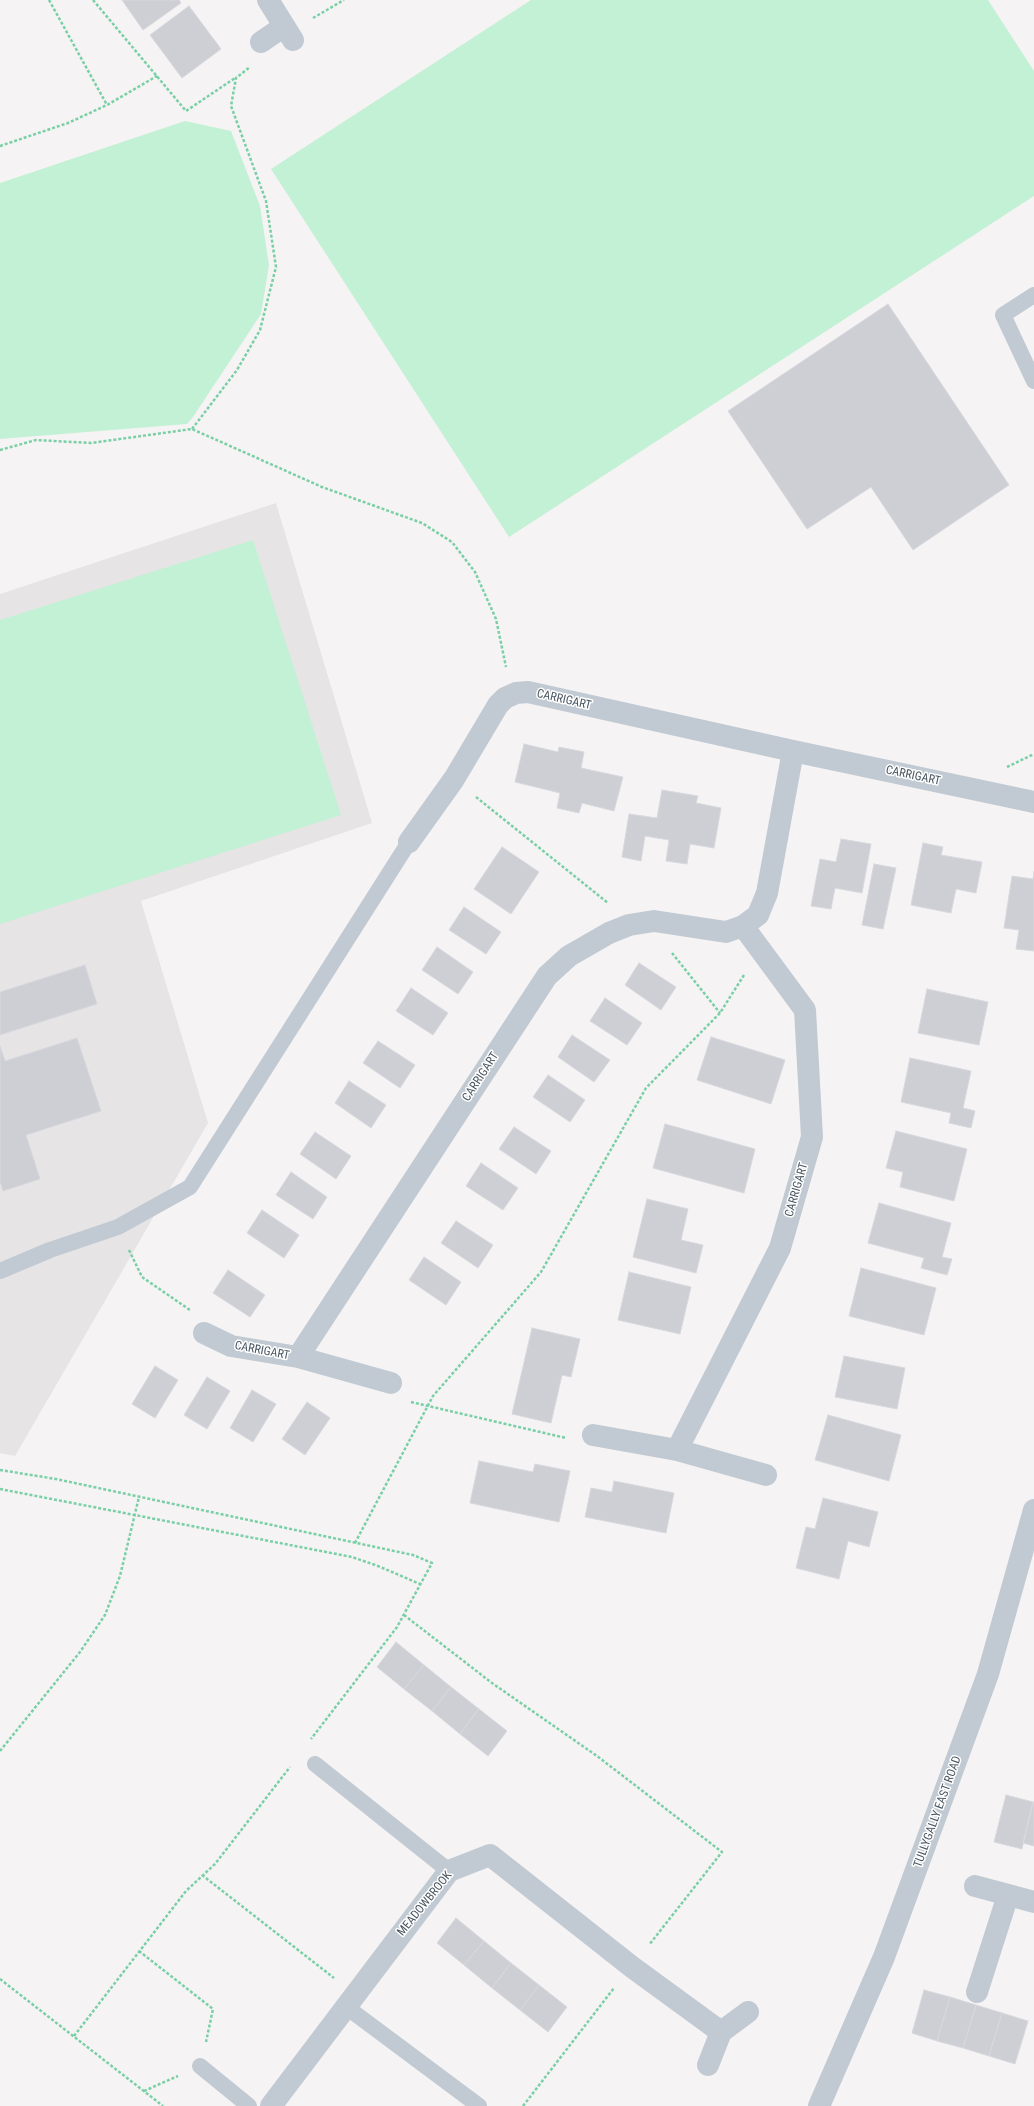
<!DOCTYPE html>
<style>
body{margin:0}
canvas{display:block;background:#f5f3f3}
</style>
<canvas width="1034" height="2106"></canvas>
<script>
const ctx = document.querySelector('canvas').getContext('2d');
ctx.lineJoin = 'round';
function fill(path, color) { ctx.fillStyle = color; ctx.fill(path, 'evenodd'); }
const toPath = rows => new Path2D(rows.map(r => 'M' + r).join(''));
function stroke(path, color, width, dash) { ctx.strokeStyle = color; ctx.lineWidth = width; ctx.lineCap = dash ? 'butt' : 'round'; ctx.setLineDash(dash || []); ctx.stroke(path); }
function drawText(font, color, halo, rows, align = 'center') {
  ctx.font = font + ' "Roboto Condensed",sans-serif'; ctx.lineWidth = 3; ctx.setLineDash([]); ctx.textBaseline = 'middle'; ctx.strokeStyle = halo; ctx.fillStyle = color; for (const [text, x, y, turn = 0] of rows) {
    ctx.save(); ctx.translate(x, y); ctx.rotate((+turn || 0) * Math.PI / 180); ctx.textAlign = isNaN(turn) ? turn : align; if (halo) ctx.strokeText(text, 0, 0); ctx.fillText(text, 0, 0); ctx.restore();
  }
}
fill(toPath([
 [276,503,372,823,141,901,208,1123,15,1456,0,1453,0,594]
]), '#e6e4e5');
fill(toPath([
 [531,0,988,0,1034,71,1034,196,509,537,271,169],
 [185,121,231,131,260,206,269,265,261,314,193,417,187,424,0,439,0,183],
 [253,540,341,815,0,924,0,620]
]), '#c3f1d5');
const building = toPath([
 [122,0,179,0,181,3,143,30,122,0],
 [189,6,221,49,182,78,150,35,189,6],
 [888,304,1009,485,913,550,871,487,807,529,728,411,888,304],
 [524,744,558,752,559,747,584,752,581,768,623,777,614,811,582,803,579,813,557,808,560,793,515,782,524,744],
 [662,790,698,796,696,803,721,808,714,848,690,844,687,864,666,861,669,840,645,836,641,861,622,857,629,814,657,818,662,790],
 [841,839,871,844,862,893,835,888,831,909,811,906,820,859,836,862,841,839],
 [923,843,943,847,941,855,982,862,976,893,956,889,951,913,911,905,923,843],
 [502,847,539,872,511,914,474,889,502,847],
 [874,864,896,868,883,929,862,925,874,864],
 [1034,872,1034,951,1016,949,1019,930,1004,928,1012,876,1033,879,1034,872],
 [464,907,501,932,486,954,449,930,464,907],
 [437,947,473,972,458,994,422,970,437,947],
 [639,963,676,987,661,1010,625,985,639,963],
 [85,965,97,1004,0,1035,0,992,85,965],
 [411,988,448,1013,433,1035,396,1011,411,988],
 [927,989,988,1002,979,1045,918,1033,927,989],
 [605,998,642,1023,627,1045,590,1021,605,998],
 [572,1035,610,1060,594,1082,558,1057,572,1035],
 [711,1037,785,1060,771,1104,697,1080,711,1037],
 [77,1038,101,1111,26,1135,40,1179,3,1191,0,1182,0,1046,5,1061,77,1038],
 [378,1041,415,1065,400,1088,363,1063,378,1041],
 [910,1058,971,1071,963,1108,975,1111,971,1128,949,1123,951,1113,901,1102,910,1058],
 [548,1075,585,1100,570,1122,533,1097,548,1075],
 [349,1081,386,1105,371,1128,335,1103,349,1081],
 [665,1124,755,1149,744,1193,653,1168,665,1124],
 [514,1127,551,1151,536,1174,499,1149,514,1127],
 [896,1131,967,1149,954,1201,900,1187,903,1172,886,1168,896,1131],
 [315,1132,351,1156,336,1179,300,1154,315,1132],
 [481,1163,518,1188,503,1210,466,1186,481,1163],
 [291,1172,327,1197,313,1219,276,1195,291,1172],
 [647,1199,688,1209,681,1240,703,1245,696,1273,633,1257,647,1199],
 [879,1203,951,1223,942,1257,952,1259,947,1275,921,1268,924,1258,868,1243,879,1203],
 [262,1210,299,1235,284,1258,247,1233,262,1210],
 [456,1221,493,1245,478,1268,441,1243,456,1221],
 [424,1257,461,1282,446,1305,409,1280,424,1257],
 [861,1268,936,1288,924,1335,849,1316,861,1268],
 [228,1270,265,1295,250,1317,213,1293,228,1270],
 [629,1272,691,1287,680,1334,618,1320,629,1272],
 [532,1328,580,1339,571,1377,562,1375,551,1423,512,1414,532,1328],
 [844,1356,905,1368,897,1409,835,1397,844,1356],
 [155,1366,178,1380,155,1418,132,1404,155,1366],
 [207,1377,230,1391,207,1429,184,1415,207,1377],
 [252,1390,276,1404,253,1442,230,1428,252,1390],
 [307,1402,330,1418,305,1455,282,1439,307,1402],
 [828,1415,901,1435,889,1481,815,1460,828,1415],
 [479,1461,533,1472,535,1464,570,1471,559,1522,470,1503,479,1461],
 [614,1481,674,1493,666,1533,585,1517,591,1488,612,1492,614,1481],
 [823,1498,878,1512,869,1547,848,1541,839,1579,796,1568,806,1527,815,1529,823,1498],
 [396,1642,424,1665,404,1689,377,1667,396,1642],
 [424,1665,451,1687,432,1711,404,1689,424,1665],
 [451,1687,479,1709,460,1734,432,1711,451,1687],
 [479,1709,507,1731,488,1756,460,1734,479,1709],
 [1006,1795,1033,1802,1022,1849,994,1842,1006,1795],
 [1033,1802,1034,1802,1034,1846,1023,1843,1033,1802],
 [456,1918,484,1941,464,1965,437,1943,456,1918],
 [484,1941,511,1963,492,1988,464,1965,484,1941],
 [511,1963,539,1985,520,2010,492,1988,511,1963],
 [539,1985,567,2007,548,2032,520,2010,539,1985],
 [924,1990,950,1997,937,2041,912,2033,924,1990],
 [950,1997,976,2005,963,2048,937,2041,950,1997],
 [976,2005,1002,2013,989,2056,963,2048,976,2005],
 [1002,2013,1028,2021,1015,2064,989,2056,1002,2013]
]);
fill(building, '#cdcfd5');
stroke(building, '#d7d9de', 1);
stroke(toPath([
 [49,0,107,105],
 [93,0,186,111,235,78],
 [313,18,344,0],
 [0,146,68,123,107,105,157,76],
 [192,429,237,370,260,330,276,267,266,201,231,106,236,78,250,67],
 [0,450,36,440,91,443,192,429,322,487,422,523,452,542,475,572,496,619,506,667],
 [1007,767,1034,754],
 [476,797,608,903],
 [672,953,720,1013],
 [129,1250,142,1277,190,1310],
 [411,1402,566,1438],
 [0,1470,56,1479,413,1555,432,1563,397,1627,311,1739],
 [0,1489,352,1557,378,1566,420,1584],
 [355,1543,433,1396,541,1272,646,1088,720,1013,744,975],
 [404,1615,492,1683,597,1756,722,1852,649,1945],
 [0,1751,80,1652,105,1615,120,1576,139,1497],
 [202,1875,334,1978],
 [139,1951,213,2009,206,2042],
 [0,1979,163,2106],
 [74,2036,186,1891,215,1864,290,1767],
 [144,2091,178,2076],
 [523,2106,614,1988]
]), '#7ad0a6', 2.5, [3, 2]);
stroke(toPath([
 [1034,295,1003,315,1034,381],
 [0,1271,50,1250,118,1227,190,1187,409,842],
 [315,1764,449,1871],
 [345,2006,479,2106],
 [200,2066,249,2106]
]), '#c1cad2', 16);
stroke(toPath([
 [268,0,293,40],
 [261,42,283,27],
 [409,842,454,779,498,705,505,698,516,693,528,692,793,751,1034,802],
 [204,1333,231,1346,298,1357,547,976,569,956,609,933,629,925,654,921,726,932,743,926,758,915,767,893,793,751],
 [298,1357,391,1383],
 [593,1435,677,1450,780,1248,812,1137,805,1010,743,926],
 [677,1450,766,1475],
 [975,1886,1034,1902],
 [977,1992,1008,1895],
 [708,2065,721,2032,748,2012],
 [271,2106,449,1871,490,1855,632,1967,721,2032]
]), '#c1cad2', 22);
stroke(toPath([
 [819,2106,884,1957,988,1674,1034,1510]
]), '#c1cad2', 22);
drawText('12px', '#4a5661', '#fff', [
 ["CARRIGART",564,700,13],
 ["CARRIGART",913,776,12],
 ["CARRIGART",481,1077,-57],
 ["CARRIGART",797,1190,-74],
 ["CARRIGART",262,1351,11],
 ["TULLYGALLY EAST ROAD",938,1812,-70],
 ["MEADOWBROOK",425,1904,-51]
]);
</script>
